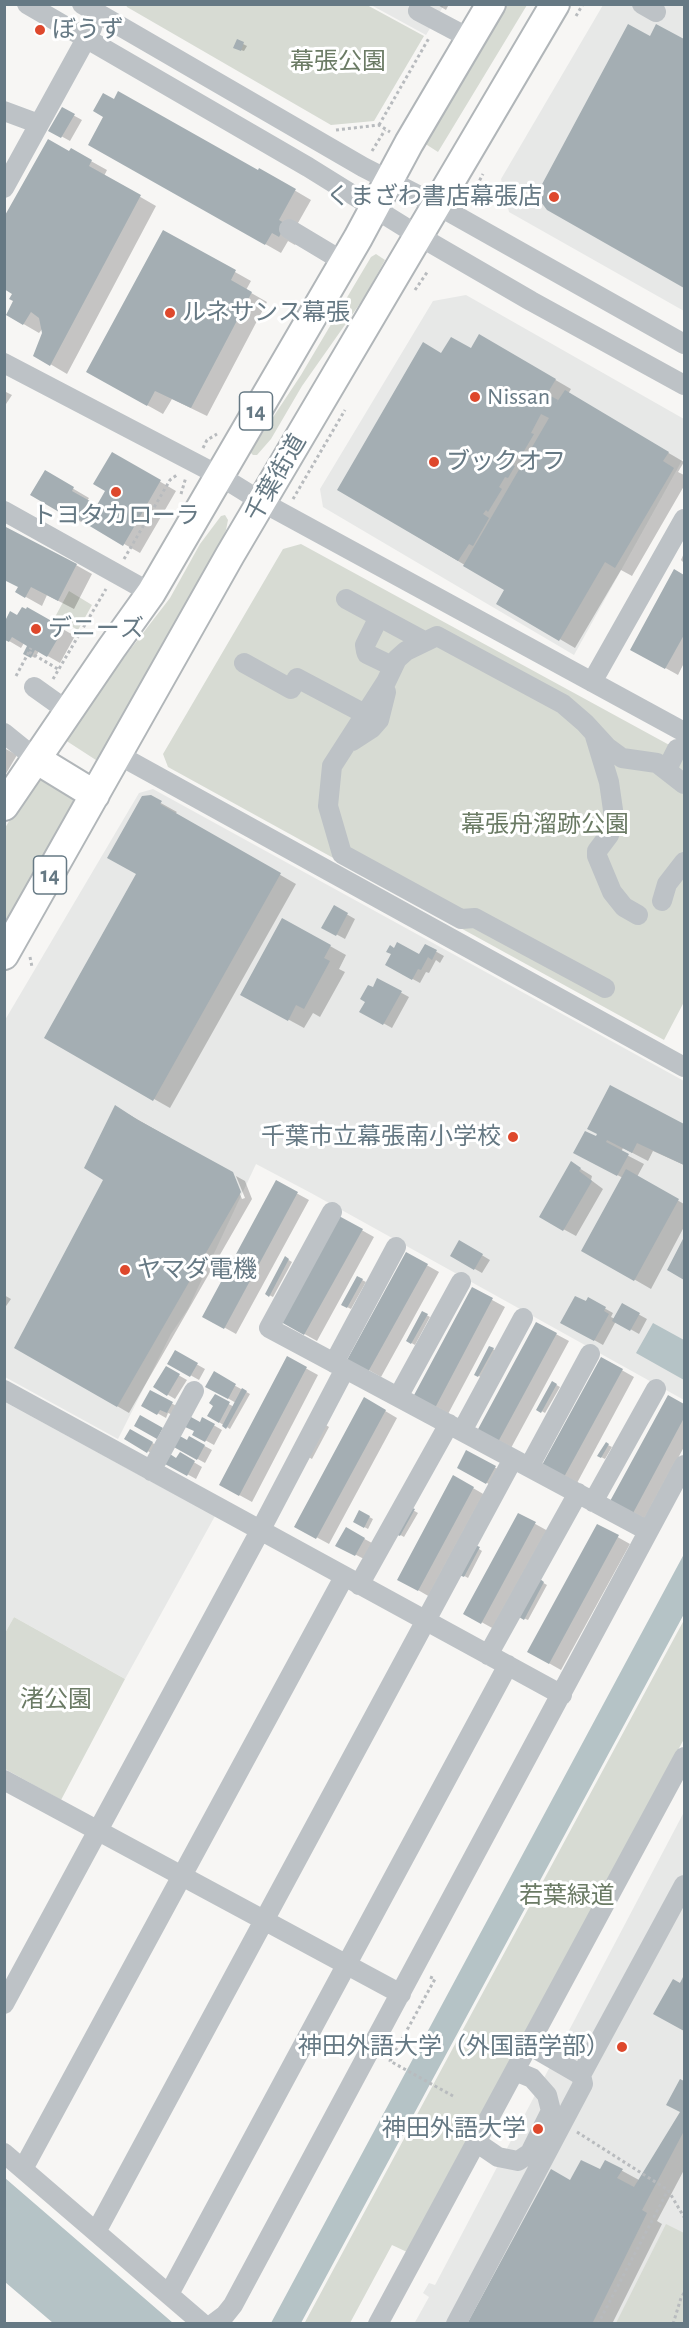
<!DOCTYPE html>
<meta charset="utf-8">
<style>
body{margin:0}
#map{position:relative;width:689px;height:2328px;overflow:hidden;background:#f7f6f4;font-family:"Alegreya Sans",sans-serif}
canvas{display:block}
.frame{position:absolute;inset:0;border:6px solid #667984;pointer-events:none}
</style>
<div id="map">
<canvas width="689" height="2328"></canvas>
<div class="frame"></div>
</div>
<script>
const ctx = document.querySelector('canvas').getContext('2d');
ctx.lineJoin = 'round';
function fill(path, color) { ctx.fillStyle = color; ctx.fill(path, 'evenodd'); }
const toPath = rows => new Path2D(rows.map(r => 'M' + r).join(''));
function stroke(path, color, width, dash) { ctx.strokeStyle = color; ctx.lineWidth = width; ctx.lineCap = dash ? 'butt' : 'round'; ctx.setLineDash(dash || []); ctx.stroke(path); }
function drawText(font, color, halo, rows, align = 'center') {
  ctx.font = font + ' "Alegreya Sans","Noto Sans JP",sans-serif'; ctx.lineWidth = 6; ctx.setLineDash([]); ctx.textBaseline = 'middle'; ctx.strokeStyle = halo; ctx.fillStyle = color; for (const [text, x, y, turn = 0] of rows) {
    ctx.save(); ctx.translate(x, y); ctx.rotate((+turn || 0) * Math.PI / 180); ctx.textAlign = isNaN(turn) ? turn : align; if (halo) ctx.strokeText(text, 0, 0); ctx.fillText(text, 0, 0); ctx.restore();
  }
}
fill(toPath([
 [371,5,444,5,426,35],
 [603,5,684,5,684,311,509,212,501,179],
 [466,295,684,419,684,457,574,655,323,507,320,489,433,301],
 [153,789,684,1081,684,1400,311,1193,256,1164,188,1309,171,1334,118,1439,5,1377,5,1020,139,793],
 [5,1402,215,1516,125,1679,14,1617,5,1633],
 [684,1812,684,2323,414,2324,429,2297,423,2293,429,2283,435,2285]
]), '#e7e8e7');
fill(toPath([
 [126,5,367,5,424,36,374,121,331,125,127,7],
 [492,5,527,5,438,152,424,143],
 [376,254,385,260,366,295,302,386,271,439,257,455,253,455,250,452,301,375,371,257],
 [225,515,228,520,226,530,215,555,99,762,62,738,170,598,200,544,221,516],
 [301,544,684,753,684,1002,664,1040,168,767,163,754,283,549],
 [69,591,92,605,78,630,55,617],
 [36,775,76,799,77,801,5,922,5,828],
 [14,1617,125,1679,61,1800,5,1769,5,1633],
 [684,1620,684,1739,407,2252,392,2245,350,2323,304,2324],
 [666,2224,684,2233,684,2323,616,2323]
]), '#d7dbd3');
fill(toPath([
 [653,1323,684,1340,684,1380,636,1353],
 [684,1554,684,1614,301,2323,271,2323],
 [5,2178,173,2323,53,2323,5,2282]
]), '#b5c3c6');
fill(toPath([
 [436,4,449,4,446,10],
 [657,26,684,41,684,287,548,209],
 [243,44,247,46,244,51,235,48],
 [62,109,82,120,70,141,50,130],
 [90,144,259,172,260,170,311,200,294,230,302,234,295,245,288,241,281,253],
 [71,150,107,170,104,176,156,206,67,374,35,355,44,333,43,328,39,333,8,315],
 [164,232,251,281,246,290,267,302,207,416,172,399,163,414,88,372],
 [480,336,571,389,568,394,684,462,678,472,684,475,684,486,632,576,621,570,575,648,498,603,506,590,339,489,442,355,471,350],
 [4,391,12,395,4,407],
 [113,454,176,491,140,553,89,524,88,526,32,494,45,472,89,498,87,501,98,507,107,491],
 [684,553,684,563,681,560],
 [76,565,92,574,74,609,47,595,42,606,17,592],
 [674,571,684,577,684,663,678,675,644,656],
 [27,609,75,636,60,663,39,651,35,658,25,653,29,645,24,643,21,648,4,638,4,624,10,613,18,617],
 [4,748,17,755,4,777],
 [150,797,177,812,175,814,296,884,170,1108,46,1038,138,874],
 [334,907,355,919,345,939,323,927],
 [330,946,346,955,339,969,345,972,320,1017,313,1013,304,1028,258,1003],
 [426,946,444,956,440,963,436,960,429,973,426,972,420,983,387,965,420,956],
 [378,980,409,997,392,1028,361,1011],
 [610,1087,684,1125,684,1165,653,1151,648,1161,623,1148,621,1152,644,1164,637,1177,684,1204,684,1227,651,1289,583,1250,623,1178,591,1161],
 [128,1114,231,1173,242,1199,245,1198,236,1176,245,1181,252,1199,129,1413,16,1347,105,1179],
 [571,1163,592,1176,591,1180,603,1189,576,1236,541,1217],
 [276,1182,309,1200,236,1334,204,1316],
 [340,1218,374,1237,317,1341,283,1322],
 [684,1240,684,1279,669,1270],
 [460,1242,490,1260,482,1273,452,1256],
 [407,1254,439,1272,381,1377,349,1359],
 [285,1258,292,1262,273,1297,267,1294],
 [358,1278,366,1282,351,1309,343,1305],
 [472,1289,505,1307,448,1414,427,1403],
 [4,1295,11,1299,4,1309],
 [588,1299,613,1313,611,1317,615,1319,622,1305,647,1319,639,1334,616,1321,603,1345,562,1322],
 [423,1313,430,1317,415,1345,408,1341],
 [537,1324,569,1341,511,1448,479,1430],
 [490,1348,497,1351,482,1378,476,1374],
 [175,1352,205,1369,199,1380,169,1363],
 [287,1358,318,1375,252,1502,221,1485],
 [602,1359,634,1377,577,1483,544,1465],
 [166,1368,187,1380,175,1399,155,1387],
 [214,1374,250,1394,230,1429,209,1416,215,1405,215,1396,234,1407,236,1403,207,1386],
 [553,1383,560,1387,545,1413,538,1409],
 [151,1392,180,1408,175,1416,168,1413,166,1418,143,1405],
 [668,1397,684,1405,684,1447,644,1521,611,1502],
 [365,1399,397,1418,329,1544,296,1526],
 [203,1419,222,1430,214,1445,194,1434],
 [321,1422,329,1427,312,1459,303,1454],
 [131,1431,156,1445,151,1453,126,1439],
 [190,1438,212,1450,205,1463,174,1446,188,1442],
 [606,1444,612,1447,605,1459,599,1456],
 [467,1452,503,1472,494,1487,459,1467],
 [180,1454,202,1467,196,1479,167,1463,177,1460],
 [454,1477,485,1495,430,1597,399,1579],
 [411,1509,418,1513,404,1537,397,1533],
 [360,1512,373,1519,368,1529,355,1522],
 [519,1515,548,1531,494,1629,465,1613],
 [598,1526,630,1544,561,1670,529,1652],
 [346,1529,372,1543,364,1559,337,1545],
 [476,1547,482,1551,468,1578,461,1574],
 [540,1581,547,1585,528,1620,521,1617],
 [684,1978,684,2030,656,2014],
 [681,2081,684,2083,684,2170,657,2221,662,2224,612,2324,468,2324,571,2182,601,2171,606,2162,639,2180,682,2112]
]), '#0003');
fill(toPath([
 [628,24,650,36,656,24,684,39,684,288,547,210,541,202,540,188],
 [237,39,244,42,241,51,233,48],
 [118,91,258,170,259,168,296,189,279,220,286,224,279,237,272,233,265,245,88,145,103,117,93,111,103,93,114,99],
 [62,107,75,114,61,138,48,131],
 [48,139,69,151,71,148,92,160,89,166,141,195,50,366,33,356,42,333,39,318,31,312,23,325,6,315,13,301,9,299,12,294,4,289,4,217],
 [163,230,236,270,231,280,252,292,191,408,155,391,147,406,86,372],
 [479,334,556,379,547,394,558,400,555,405,565,390,669,452,663,461,674,468,615,568,605,562,559,641,496,604,504,590,463,566,549,418,541,414,531,433,534,434,521,456,518,455,512,465,515,466,508,478,505,477,499,487,502,489,488,512,486,510,483,514,489,518,473,546,469,544,458,561,337,490,423,342,441,353,451,337,471,348],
 [112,452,161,480,123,546,73,516,71,519,30,495,45,470,74,487,72,491,97,505,105,491,93,484],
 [4,526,77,564,58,601,31,587,25,598,15,592,18,587,4,580],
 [674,569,684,575,684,635,665,669,630,650],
 [22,607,26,609,27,607,64,628,47,657,35,650,31,658,23,654,27,646,12,637,9,642,5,640,5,621,10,611,17,615],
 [151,795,162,801,160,804,281,873,153,1101,44,1038,136,874,107,858,142,796],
 [334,905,348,913,336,936,321,928],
 [282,918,331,945,324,958,330,961,304,1009,296,1005,288,1021,240,995],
 [397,942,419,954,425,944,437,950,432,960,428,957,421,970,418,969,412,980,385,965,391,954,386,952,390,945,394,948],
 [377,978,402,991,383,1025,359,1012,365,1002,360,999,368,985,373,987],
 [610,1085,684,1124,684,1165,637,1143,632,1153,607,1140,606,1142,629,1154,617,1176,573,1153,585,1131,596,1136,597,1134,587,1129],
 [115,1105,138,1120,233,1172,241,1192,117,1407,14,1348,103,1180,84,1168],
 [571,1161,581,1168,579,1171,592,1181,563,1231,539,1217],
 [626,1169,679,1199,634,1281,581,1251],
 [276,1180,298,1192,224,1329,202,1317],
 [339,1216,363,1229,304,1335,281,1322],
 [684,1237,684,1280,667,1270],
 [459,1240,483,1254,474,1270,450,1256],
 [406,1252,428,1264,368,1372,347,1360],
 [285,1256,289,1259,269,1297,265,1294],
 [357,1276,363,1279,347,1308,341,1305],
 [472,1287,493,1298,435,1408,413,1397],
 [575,1296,586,1301,588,1297,606,1307,604,1311,609,1314,594,1341,560,1323],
 [622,1303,640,1313,630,1331,612,1321],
 [422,1311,428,1314,411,1344,406,1341],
 [536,1322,557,1333,498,1442,477,1431],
 [489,1346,494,1348,478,1377,474,1375],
 [175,1350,198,1363,190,1377,167,1364],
 [287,1356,307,1367,239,1496,219,1485],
 [601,1357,623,1369,564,1477,542,1465],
 [166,1366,180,1374,167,1396,153,1387],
 [214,1371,236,1384,228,1399,205,1387],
 [552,1381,557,1384,541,1413,536,1410],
 [242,1388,247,1391,226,1429,222,1426],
 [150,1390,173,1402,167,1413,160,1410,157,1415,141,1406],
 [215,1394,230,1402,219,1423,207,1416,213,1406,209,1403],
 [668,1395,684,1404,684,1418,632,1515,609,1503],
 [364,1397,386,1410,316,1539,294,1527],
 [140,1415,163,1428,157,1439,134,1426],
 [191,1417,200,1422,202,1417,215,1424,205,1442,192,1435,194,1431,185,1427],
 [130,1429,153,1442,147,1453,124,1439],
 [178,1435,187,1440,189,1436,205,1445,197,1460,172,1446],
 [606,1442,609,1444,601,1458,597,1456],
 [466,1450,496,1466,486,1484,457,1468],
 [180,1452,195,1461,187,1476,165,1464,170,1454,176,1458],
 [453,1475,474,1487,418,1591,397,1580],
 [410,1507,415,1509,400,1536,395,1534],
 [359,1510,370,1516,364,1528,353,1522],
 [518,1513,536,1522,481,1624,463,1614],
 [597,1524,619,1535,549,1664,527,1652],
 [346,1527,365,1538,355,1556,335,1546],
 [475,1545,480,1547,464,1577,459,1575],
 [540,1579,544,1582,524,1620,519,1617],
 [684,1975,684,2031,653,2014,673,1979,680,1983],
 [680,2079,684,2081,684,2131,642,2210,647,2213,592,2324,467,2324,551,2169,570,2180,581,2160,600,2169,605,2160,623,2169,617,2178,634,2187,680,2112,666,2105]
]), '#a4aeb3');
const highway = toPath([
 [36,759,95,795],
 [4,806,111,649,151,593,358,238,409,143,491,4],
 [4,955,230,555,555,4]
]);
stroke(highway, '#b1b6b9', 32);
stroke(toPath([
 [576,16,583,4],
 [379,125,429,38],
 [336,130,379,125,390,132],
 [372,151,385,130],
 [474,191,483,174],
 [467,203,474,191,471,189],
 [415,290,428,271],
 [203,448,207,440,217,434],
 [181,494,186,477],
 [293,499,345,410],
 [124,559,170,480,177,475],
 [29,652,58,669],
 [16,676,31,648],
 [53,679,106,589],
 [30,957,32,967],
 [430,1977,435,1979,390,2061,453,2096],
 [577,2132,668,2190,684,2217],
 [598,2324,668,2190],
 [673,2324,681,2298,684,2293]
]), '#b8bbbe', 3, [3, 3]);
stroke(toPath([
 [27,4,308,167,419,236,531,301,684,385],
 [82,4,363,167,437,205,684,344],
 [642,4,656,12],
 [418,11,471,39],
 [4,111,39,124],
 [4,188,92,28],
 [289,229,344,262],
 [4,363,220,476,262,502,684,732],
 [4,511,151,593],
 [346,599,424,641],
 [379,617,365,645,366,651,367,654,392,666],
 [244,663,291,689,297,678,365,714],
 [592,682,684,519],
 [34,687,69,712],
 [4,733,36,759],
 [595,736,609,782,614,817,609,835,597,851,597,856,612,892,624,907,638,915],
 [352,741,372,728,379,720,386,692],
 [117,754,684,1067],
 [667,769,677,749],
 [662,901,667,884,684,862],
 [605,988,475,918,461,919,342,854,328,806,332,766,386,682,397,659,406,651,437,636,563,704,585,723,607,747,622,758,657,763,684,784],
 [332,1212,269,1328,648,1531],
 [334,1363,396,1247],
 [4,1390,562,1695],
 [398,1397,461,1282],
 [462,1431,523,1318],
 [529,1467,590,1354],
 [151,1471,194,1391],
 [593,1502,656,1389],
 [359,1585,449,1424],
 [488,1655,578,1493],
 [4,1780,401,1994],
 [4,2004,260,1531,345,1369],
 [581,2075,684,1885],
 [476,2142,498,2157,518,2161,530,2153,551,2111,547,2095,532,2078,515,2071],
 [4,2153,203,2324],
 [23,2169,344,1577],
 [96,2232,513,1459],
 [169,2294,508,1665],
 [213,2324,225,2315,233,2305,684,1465],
 [378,2324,684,1757],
 [456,2324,583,2084,581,2075,529,2045]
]), '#bdc2c6', 20);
stroke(highway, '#fff', 28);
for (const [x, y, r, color] of [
 [40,30,6,"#de482c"],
 [554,197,6,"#de482c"],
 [170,313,6,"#de482c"],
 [475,397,6,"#de482c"],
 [434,462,6,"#de482c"],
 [116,492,6,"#de482c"],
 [36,629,6,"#de482c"],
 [513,1137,6,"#de482c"],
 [125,1270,6,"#de482c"],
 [622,2047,6,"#de482c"],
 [538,2129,6,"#de482c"]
]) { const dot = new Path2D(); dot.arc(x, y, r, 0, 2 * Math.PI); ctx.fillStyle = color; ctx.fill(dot); stroke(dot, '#fff', 2); }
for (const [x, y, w] of [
 [256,411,33],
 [50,875,33]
]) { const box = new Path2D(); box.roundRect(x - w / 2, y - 19, w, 38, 4.5); ctx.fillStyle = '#fff'; ctx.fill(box); stroke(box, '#667984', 1.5); }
drawText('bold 22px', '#667984', null, [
 ["14",256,411],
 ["14",50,875]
]);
drawText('24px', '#667984', '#fff', [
 ["ぼうず",52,30],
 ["くまざわ書店幕張店",542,197,"right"],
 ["ルネサンス幕張",182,313],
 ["Nissan",487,397],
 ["ブックオフ",446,462],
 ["トヨタカローラ",116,516,"center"],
 ["デニーズ",48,629],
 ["千葉市立幕張南小学校",501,1137,"right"],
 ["ヤマダ電機",137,1270],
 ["神田外語大学（外国語学部）",610,2047,"right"],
 ["神田外語大学",526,2129,"right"]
], 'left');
drawText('24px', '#6b7b65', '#fff', [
 ["幕張公園",338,62],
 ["幕張舟溜跡公園",545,825],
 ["渚公園",56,1700],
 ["若葉緑道",567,1896]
]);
drawText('24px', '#667984', '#fff', [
 ["千葉街道",276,478,-60]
]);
</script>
